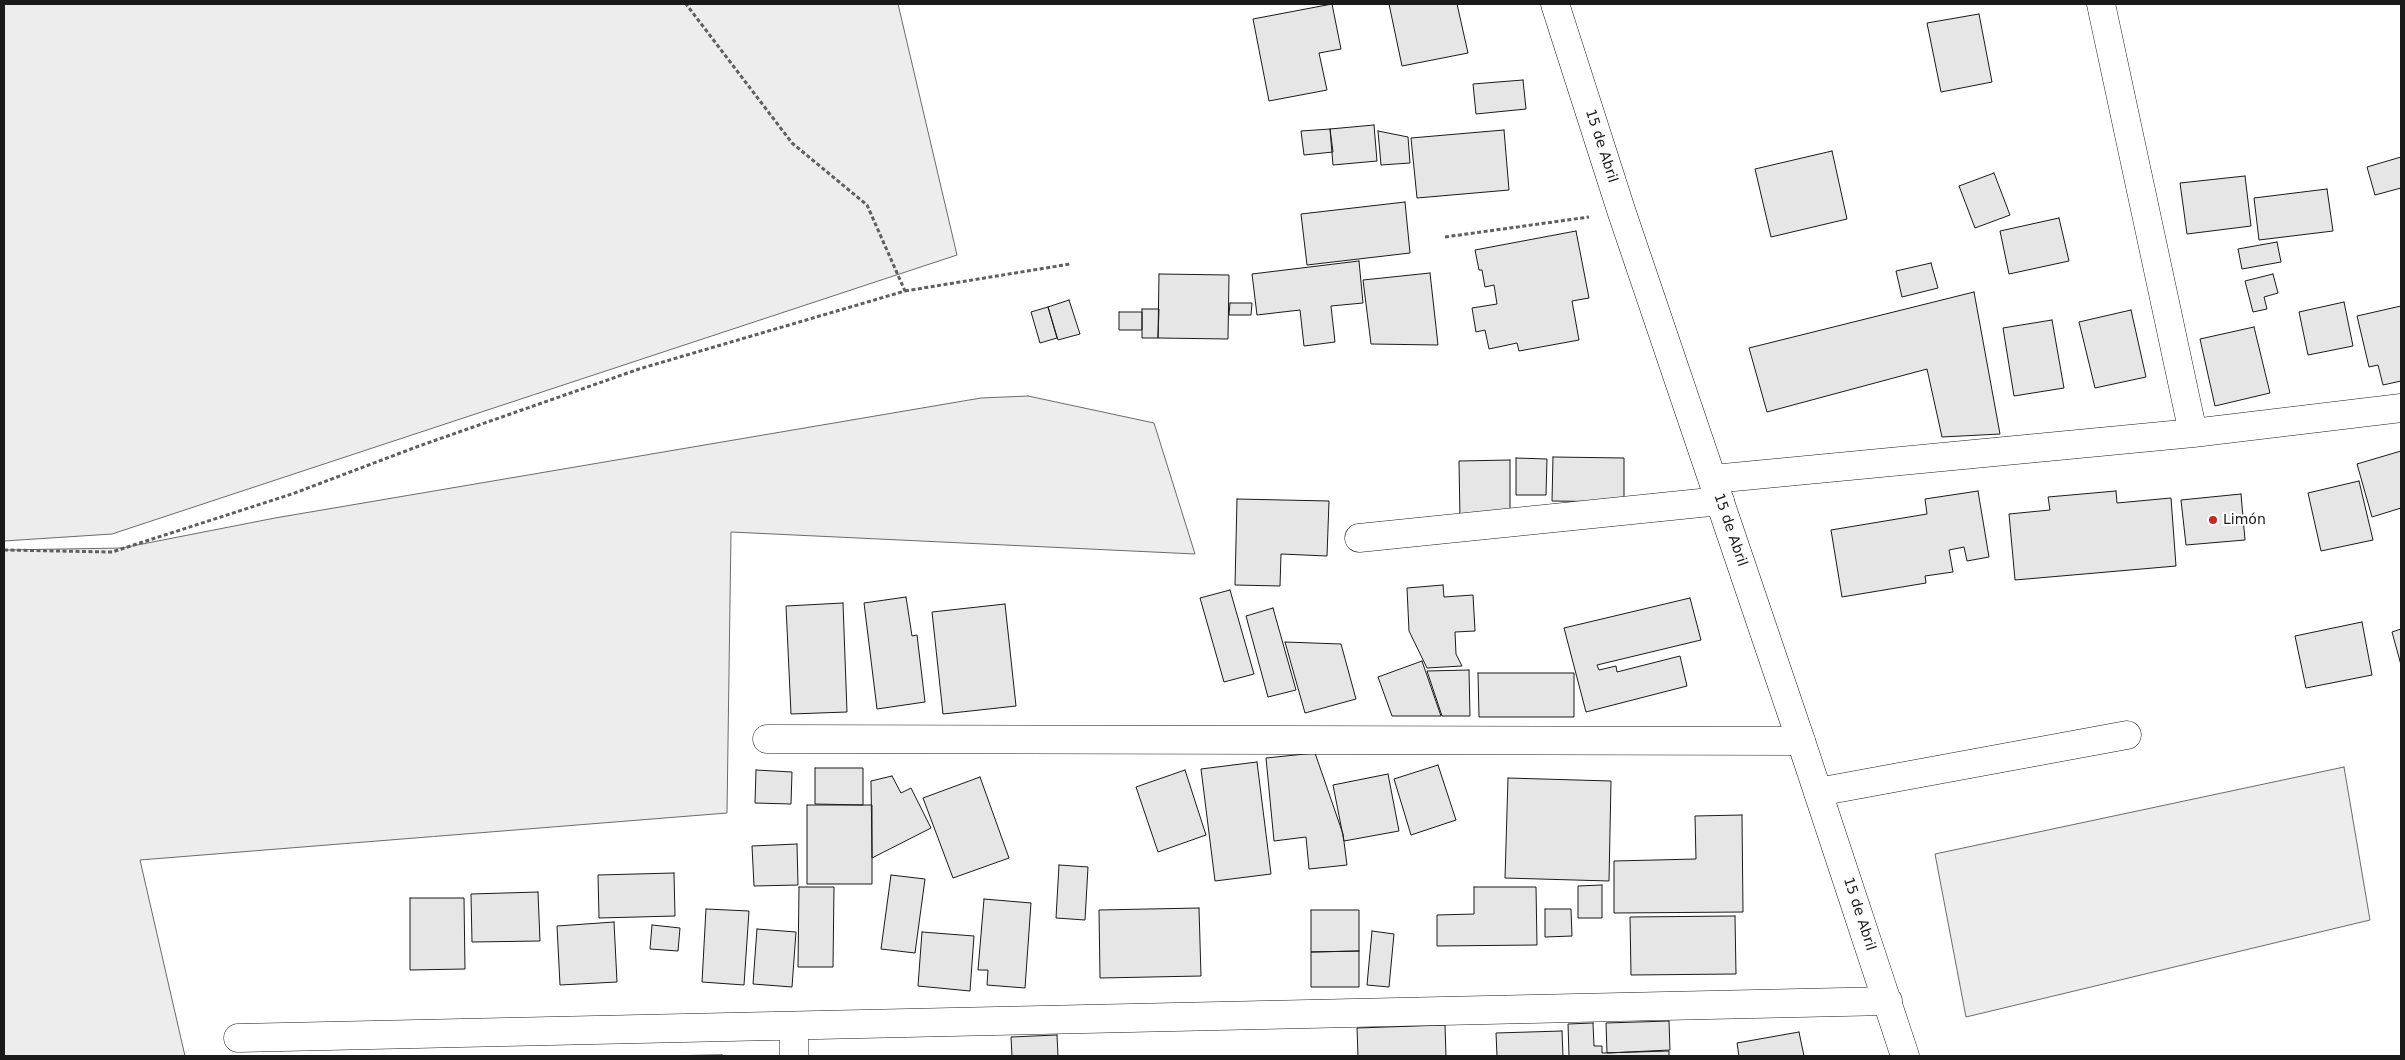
<!DOCTYPE html>
<meta charset="utf-8">
<style>
body{margin:0}
#map{position:relative;width:2405px;height:1060px;overflow:hidden;background:#fff;font-family:"DejaVu Sans",sans-serif}
canvas{display:block}
.frame{position:absolute;inset:0;border:5px solid #1a1a1a;pointer-events:none}
</style>
<div id="map">
<canvas width="2405" height="1060"></canvas>
<div class="frame"></div>
</div>
<script>
const ctx = document.querySelector('canvas').getContext('2d');
ctx.lineJoin = 'round';
function fill(path, color) { ctx.fillStyle = color; ctx.fill(path, 'evenodd'); }
const toPath = rows => new Path2D(rows.map(r => 'M' + r).join(''));
function stroke(path, color, width, dash) { ctx.strokeStyle = color; ctx.lineWidth = width; ctx.lineCap = dash ? 'butt' : 'round'; ctx.setLineDash(dash || []); ctx.stroke(path); }
function drawText(font, color, halo, rows, align = 'center') {
  ctx.font = font + ' "DejaVu Sans",sans-serif'; ctx.lineWidth = 4; ctx.setLineDash([]); ctx.textBaseline = 'middle'; ctx.strokeStyle = halo; ctx.fillStyle = color; for (const [text, x, y, turn = 0] of rows) {
    ctx.save(); ctx.translate(x, y); ctx.rotate((+turn || 0) * Math.PI / 180); ctx.textAlign = isNaN(turn) ? turn : align; if (halo) ctx.strokeText(text, 0, 0); ctx.fillText(text, 0, 0); ctx.restore();
  }
}
const built = toPath([
 [4,4,898,4,957,255,112,534,4,541,4,4],
 [1028,396,1154,423,1195,554,731,532,727,813,140,860,185,1056,4,1056,4,550,122,548,275,518,981,398,1028,396],
 [2344,767,2370,920,1966,1017,1935,854,2344,767]
]);
fill(built, '#ededed');
stroke(built, '#6a6a6a', 1);
const building = toPath([
 [1332,4,1341,49,1319,53,1327,90,1269,101,1253,19,1332,4],
 [1389,4,1457,4,1468,53,1402,66,1389,4],
 [1979,14,1992,82,1941,92,1927,23,1979,14],
 [1523,80,1526,109,1476,114,1473,84,1523,80],
 [1374,125,1377,161,1333,165,1330,129,1374,125],
 [1330,129,1333,152,1304,155,1301,131,1330,129],
 [1504,130,1509,190,1417,198,1411,138,1504,130],
 [1378,131,1408,137,1410,163,1381,165,1378,131],
 [1832,151,1847,219,1771,237,1755,169,1832,151],
 [2401,157,2401,188,2375,195,2367,167,2401,157],
 [1994,173,2010,215,1975,228,1959,186,1994,173],
 [2245,176,2251,226,2187,234,2180,183,2245,176],
 [2327,189,2333,231,2259,240,2254,198,2327,189],
 [1405,202,1410,253,1307,265,1301,214,1405,202],
 [2059,218,2069,261,2009,274,2000,231,2059,218],
 [1576,231,1589,298,1572,301,1579,340,1519,351,1517,343,1489,349,1485,330,1476,332,1472,308,1497,304,1494,285,1485,287,1482,270,1479,270,1475,250,1576,231],
 [2277,242,2281,262,2242,269,2238,249,2277,242],
 [1359,261,1363,303,1331,306,1335,342,1304,346,1300,310,1257,315,1252,274,1359,261],
 [1931,263,1938,288,1902,297,1896,271,1931,263],
 [1430,273,1438,345,1371,344,1363,280,1430,273],
 [1159,274,1229,275,1228,339,1158,338,1159,274],
 [2273,274,2278,293,2264,297,2267,309,2253,312,2245,281,2273,274],
 [1974,292,2000,434,1942,437,1927,369,1767,412,1749,348,1974,292],
 [1069,300,1080,334,1058,340,1048,307,1069,300],
 [2344,302,2353,346,2308,355,2299,312,2344,302],
 [1230,303,1252,303,1251,315,1229,315,1230,303],
 [2401,306,2401,381,2383,385,2378,365,2369,367,2357,316,2401,306],
 [1048,307,1057,338,1040,343,1031,312,1048,307],
 [1142,309,1159,309,1158,338,1142,338,1142,309],
 [2131,310,2146,377,2095,388,2079,322,2131,310],
 [1119,312,1142,312,1142,330,1119,330,1119,312],
 [2052,320,2064,388,2014,396,2003,328,2052,320],
 [2254,327,2270,393,2215,406,2200,339,2254,327],
 [2401,451,2401,508,2372,517,2357,464,2401,451],
 [1553,457,1624,458,1624,502,1552,501,1553,457],
 [1516,458,1547,459,1546,495,1516,495,1516,458],
 [1510,460,1510,519,1460,520,1459,461,1510,460],
 [2359,481,2373,540,2321,551,2308,493,2359,481],
 [1978,491,1989,557,1967,561,1964,547,1949,550,1953,572,1925,576,1926,583,1842,597,1831,530,1927,514,1925,499,1978,491],
 [2116,491,2117,503,2171,498,2176,566,2015,580,2009,514,2050,510,2048,497,2116,491],
 [2241,494,2245,540,2186,545,2181,500,2241,494],
 [1237,499,1329,501,1327,556,1281,554,1280,586,1235,585,1237,499],
 [1443,585,1444,597,1473,595,1475,631,1455,632,1456,654,1462,666,1427,668,1409,631,1407,588,1443,585],
 [1230,590,1254,674,1224,682,1200,598,1230,590],
 [906,597,912,636,917,635,925,702,877,709,864,603,906,597],
 [1690,598,1701,640,1597,665,1599,670,1616,666,1617,672,1680,656,1687,686,1586,712,1564,628,1690,598],
 [843,603,847,712,791,714,786,606,843,603],
 [1005,604,1016,706,943,714,932,612,1005,604],
 [1273,608,1296,690,1268,697,1246,616,1273,608],
 [2362,622,2372,675,2306,688,2295,636,2362,622],
 [2401,629,2401,665,2392,632,2401,629],
 [1285,642,1341,644,1356,699,1305,713,1285,642],
 [1422,661,1441,716,1392,716,1378,677,1422,661],
 [1469,670,1470,716,1442,716,1427,671,1469,670],
 [1478,673,1574,673,1574,717,1479,717,1478,673],
 [1315,753,1343,834,1347,865,1309,869,1306,837,1274,841,1266,758,1315,753],
 [1257,762,1271,874,1215,881,1201,769,1257,762],
 [1438,765,1456,820,1411,835,1394,779,1438,765],
 [815,768,863,768,863,805,815,804,815,768],
 [756,770,792,772,791,804,755,803,756,770],
 [1185,770,1206,835,1158,852,1136,787,1185,770],
 [1388,774,1399,831,1344,841,1333,785,1388,774],
 [892,776,901,793,911,788,931,828,872,858,871,781,892,776],
 [980,777,1009,858,953,878,923,798,980,777],
 [1508,778,1611,781,1609,881,1505,878,1508,778],
 [807,805,872,805,872,884,807,884,807,805],
 [1742,815,1743,912,1614,913,1614,861,1696,859,1695,816,1742,815],
 [797,844,798,885,754,886,752,846,797,844],
 [1059,865,1088,867,1085,920,1056,918,1059,865],
 [674,873,675,916,599,918,598,875,674,873],
 [891,875,925,879,915,953,881,949,891,875],
 [1602,885,1602,918,1578,918,1578,886,1602,885],
 [799,887,834,887,833,967,798,967,799,887],
 [1474,887,1536,887,1537,945,1437,946,1437,915,1474,914,1474,887],
 [538,892,540,941,472,942,471,894,538,892],
 [410,898,464,898,465,969,410,970,410,898],
 [984,899,1031,903,1025,988,987,985,988,970,978,970,984,899],
 [1199,908,1201,976,1100,978,1099,910,1199,908],
 [706,909,749,911,744,985,702,982,706,909],
 [1545,909,1571,909,1572,936,1545,937,1545,909],
 [1311,910,1359,910,1359,951,1311,952,1311,910],
 [1735,916,1736,974,1631,975,1630,917,1735,916],
 [614,922,617,982,560,985,557,926,614,922],
 [652,925,680,928,678,951,650,949,652,925],
 [757,929,796,932,792,987,753,984,757,929],
 [1372,931,1394,934,1389,987,1367,985,1372,931],
 [922,932,974,936,970,991,918,986,922,932],
 [1359,951,1359,987,1311,987,1311,952,1359,951],
 [1669,1021,1670,1050,1607,1053,1606,1023,1669,1021],
 [1593,1023,1594,1046,1602,1046,1602,1053,1669,1051,1669,1056,1565,1056,1569,1056,1568,1024,1593,1023],
 [1445,1025,1446,1056,1358,1056,1357,1028,1445,1025],
 [1562,1031,1563,1056,1497,1056,1496,1033,1562,1031],
 [1799,1032,1804,1056,1739,1056,1737,1043,1799,1032],
 [1057,1035,1058,1056,1012,1056,1011,1037,1057,1035],
 [722,1055,722,1056,652,1056,722,1055]
]);
fill(building, '#e6e6e6');
stroke(building, '#1a1a1a', 1);
const minor = toPath([
 [2101,4,2193,433],
 [1713,479,2193,433,2401,408],
 [1359,538,1720,501],
 [767,739,1801,741],
 [1818,792,2127,735],
 [238,1038,1888,1001],
 [794,1056,794,1026]
]);
const major = toPath([
 [1555,4,1622,213,1801,741,1905,1056]
]);
stroke(minor, '#1a1a1a', 29);
stroke(major, '#1a1a1a', 29);
stroke(toPath([
 [1445,237,1589,217],
 [905,291,1070,264],
 [4,550,112,552,292,494,419,446,639,369,905,291,867,205,792,143,686,4]
]), '#5f5f5f', 3, [4, 2.5]);
stroke(minor, '#fff', 28);
stroke(major, '#fff', 28);
for (const [x, y, r, color] of [
 [2213,520,5,"#c62828"]
]) { const dot = new Path2D(); dot.arc(x, y, r, 0, 2 * Math.PI); ctx.fillStyle = color; ctx.fill(dot); stroke(dot, '#fff', 2); }
drawText('14px', '#1a1a1a', '#fff', [
 ["15 de Abril",1601,146,72],
 ["15 de Abril",1730,530,71],
 ["15 de Abril",1859,914,72]
]);
drawText('14px', '#1a1a1a', '#fff', [
 ["Limón",2223,520]
], 'left');
</script>
